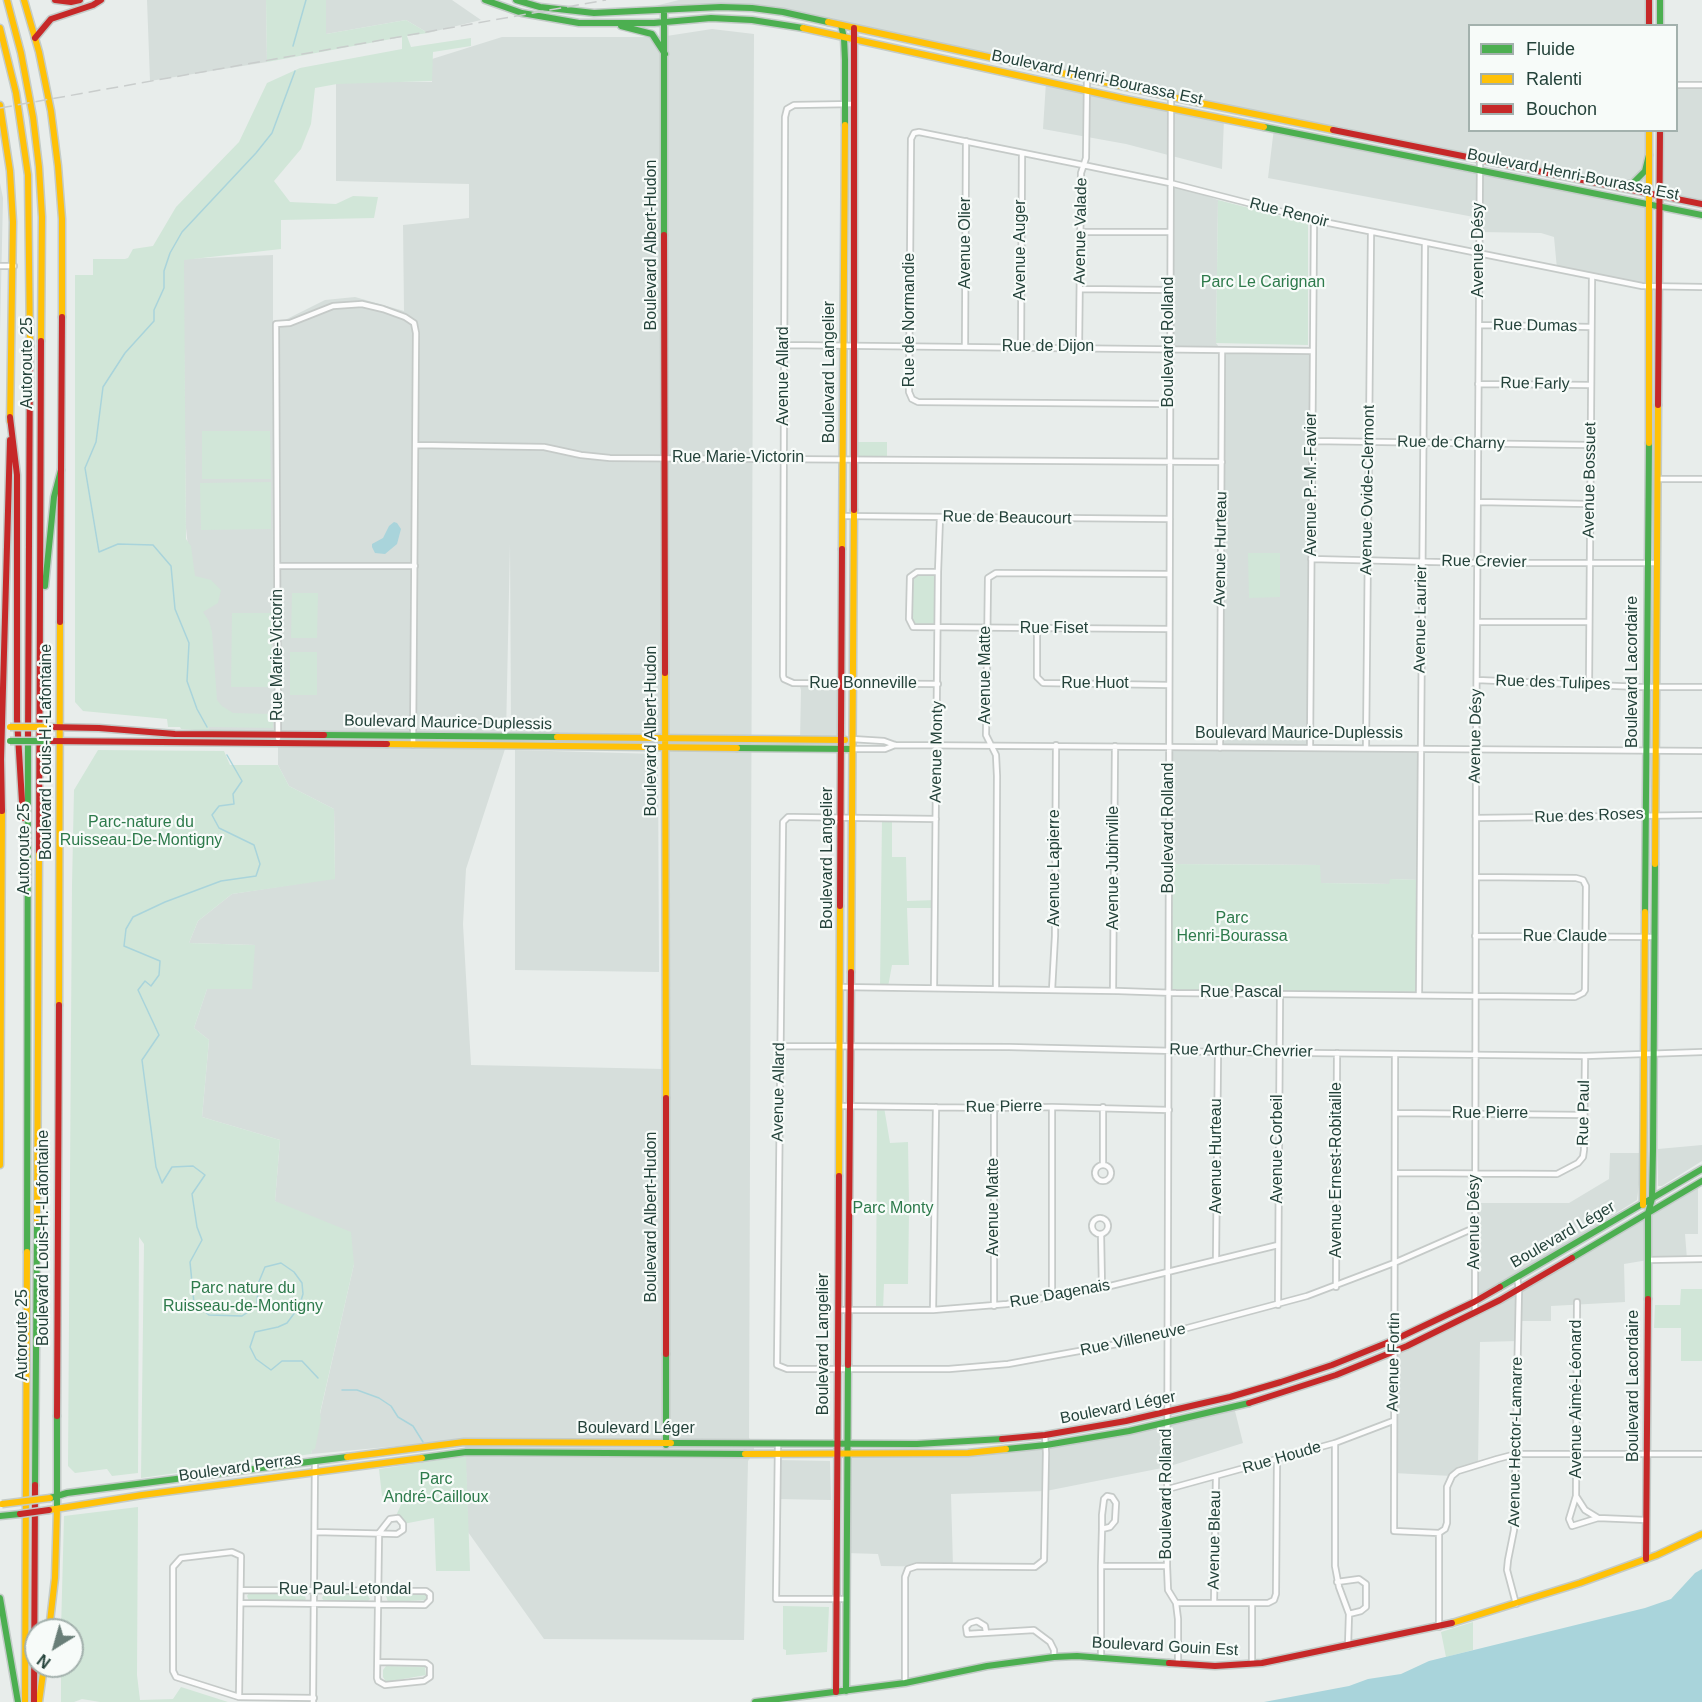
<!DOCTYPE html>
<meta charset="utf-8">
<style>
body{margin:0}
#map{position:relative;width:1702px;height:1702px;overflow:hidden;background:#e8edeb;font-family:Arial,sans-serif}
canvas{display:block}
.legend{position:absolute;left:1468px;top:24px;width:210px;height:108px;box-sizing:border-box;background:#f7fbf9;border:2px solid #a3b1ad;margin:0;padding:8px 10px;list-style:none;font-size:18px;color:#24423a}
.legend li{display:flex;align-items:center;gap:12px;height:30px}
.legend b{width:30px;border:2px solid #a3b1ad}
.north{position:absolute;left:24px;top:1618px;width:60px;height:60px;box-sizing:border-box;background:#f7fbf9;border:2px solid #a3b1ad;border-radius:50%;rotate:217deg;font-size:16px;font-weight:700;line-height:24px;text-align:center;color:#24423a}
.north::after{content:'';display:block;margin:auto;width:21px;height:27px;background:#697e78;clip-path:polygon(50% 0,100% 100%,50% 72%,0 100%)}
</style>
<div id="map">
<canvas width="1702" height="1702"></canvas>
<ul class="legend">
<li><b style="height:8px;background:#4caf50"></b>Fluide</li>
<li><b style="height:8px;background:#ffc107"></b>Ralenti</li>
<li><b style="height:8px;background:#c62828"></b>Bouchon</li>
</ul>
<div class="north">N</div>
</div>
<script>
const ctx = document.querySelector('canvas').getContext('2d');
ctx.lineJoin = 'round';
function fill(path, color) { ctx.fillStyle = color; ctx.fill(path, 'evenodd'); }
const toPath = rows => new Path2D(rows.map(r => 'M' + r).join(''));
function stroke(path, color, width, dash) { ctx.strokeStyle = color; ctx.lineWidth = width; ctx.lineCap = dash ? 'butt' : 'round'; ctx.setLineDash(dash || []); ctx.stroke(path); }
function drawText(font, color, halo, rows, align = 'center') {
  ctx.font = font + ' Arial,sans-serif'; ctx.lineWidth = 4.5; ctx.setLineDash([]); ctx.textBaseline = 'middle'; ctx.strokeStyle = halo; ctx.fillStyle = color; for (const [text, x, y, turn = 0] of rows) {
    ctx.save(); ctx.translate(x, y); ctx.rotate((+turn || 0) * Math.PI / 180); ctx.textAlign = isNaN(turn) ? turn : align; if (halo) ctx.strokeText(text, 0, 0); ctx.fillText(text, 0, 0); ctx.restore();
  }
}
fill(toPath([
 [147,0,266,0,267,62,150,81],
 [326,0,452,0,481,20,428,33,406,20,326,34],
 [679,0,1649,0,1649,25,1470,26,1470,130,1649,131,1649,193,1222,106,783,12,742,8,631,12],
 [712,29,754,34,749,1438,754,1443,754,1453,748,1461,744,1640,544,1639,468,1532,465,1440,311,1454,354,1264,275,1201,280,1140,202,1117,209,1040,194,1028,207,989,255,945,189,943,198,921,232,894,335,878,334,809,289,786,278,765,278,744,506,746,466,869,463,924,471,1065,665,1069,666,739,208,733,186,528,183,259,273,255,273,326,325,300,355,297,404,311,403,225,469,218,469,184,336,181,336,82,432,82,432,59,502,37,660,37],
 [510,544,511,728,507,736,506,735],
 [1046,82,1224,119,1222,169,1126,144,1043,129],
 [1677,85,1702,85,1702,204,1660,196,1660,131,1676,130],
 [1274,128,1649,204,1650,286,1557,269,1554,237,1541,233,1479,232,1479,218,1268,178],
 [0,183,3,198,0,333],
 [1170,183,1218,200,1216,343,1222,351,1312,351,1310,748,1420,749,1419,880,1390,879,1390,884,1320,883,1320,865,1169,864,1169,747,1220,748,1222,351,1170,348],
 [799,683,843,683,842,740,800,741,801,690],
 [515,750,658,754,659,972,515,970],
 [1702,1145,1702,1161,1662,1186,1658,1186,1658,1149],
 [1610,1153,1643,1153,1637,1200,1474,1302,1475,1203,1569,1203,1609,1179],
 [1698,1183,1698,1234,1685,1234,1687,1259,1648,1260,1624,1264,1625,1302,1551,1306,1551,1321,1519,1321,1518,1341,1480,1342,1478,1465,1452,1476,1393,1473,1394,1352,1481,1310],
 [1234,1407,1243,1443,1167,1467,1046,1491,951,1494,953,1567,881,1566,878,1554,846,1553,847,1454,968,1453,1046,1445],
 [778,1460,830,1461,831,1500,777,1499]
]), '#d6dedb');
fill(toPath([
 [266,0,326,0,326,34,406,20,428,33,407,36,411,47,471,38,471,46,433,52,432,81,337,84,315,88,311,124,301,149,274,181,290,202,336,204,353,196,378,197,374,218,281,220,281,249,184,260,186,539,191,546,195,576,211,580,221,590,218,603,203,612,209,621,212,632,217,700,222,706,233,713,270,714,273,716,273,728,209,727,209,731,181,729,180,727,168,727,167,719,83,711,75,702,75,275,93,275,93,259,125,259,128,258,133,249,153,246,176,207,239,142,267,83,300,68,402,49,402,37,267,62],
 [1218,200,1308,223,1308,345,1216,343],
 [202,431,270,431,271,479,202,479],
 [853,442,887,442,887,459,854,459],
 [271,482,271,529,201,530,200,483],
 [1248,553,1280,553,1280,597,1249,598],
 [938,572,938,628,911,625,912,574],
 [292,593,318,593,317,638,291,638],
 [232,613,272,613,271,687,231,687],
 [290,652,317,652,317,695,290,695],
 [98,750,224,751,230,765,278,765,289,786,334,809,335,879,232,894,198,921,189,943,255,945,252,989,207,989,194,1028,209,1040,202,1117,280,1140,275,1201,351,1232,354,1264,320,1413,321,1419,315,1449,312,1450,311,1454,141,1478,144,1244,139,1237,138,1473,112,1476,107,1469,75,1473,68,1466,72,885,74,790],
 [882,818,892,818,892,857,906,857,907,901,936,900,936,908,907,908,909,965,892,965,888,987,880,987],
 [1169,864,1320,865,1321,883,1389,884,1390,879,1419,880,1419,995,1168,992],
 [877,1107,884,1107,890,1143,908,1142,909,1204,934,1205,934,1212,909,1212,908,1284,884,1284,883,1310,876,1310],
 [1681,1289,1702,1289,1702,1361,1681,1361,1681,1328,1654,1328,1655,1305,1680,1305],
 [466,1456,470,1571,436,1571,434,1518,403,1524,395,1518,404,1498,382,1496,379,1469],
 [138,1507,137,1675,140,1700,173,1699,181,1687,228,1702,100,1702,82,1699,74,1702,61,1702,61,1666,72,1666,72,1630,61,1630,64,1516],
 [249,1593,304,1594,306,1599,304,1601,249,1601,247,1596],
 [324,1594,367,1594,370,1599,367,1602,324,1601,322,1598],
 [389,1595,426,1595,428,1600,388,1602,386,1596],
 [783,1606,829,1607,827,1652,786,1655,786,1650,783,1649],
 [1473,1622,1473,1650,1446,1657,1441,1632],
 [386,1666,425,1667,426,1675,386,1682,383,1677,383,1670]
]), '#d1e6d8');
fill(toPath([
 [394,522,397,523,401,529,397,544,385,554,375,553,372,547,372,544,383,538,389,526],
 [1702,1569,1702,1702,1264,1702,1349,1686,1368,1679,1401,1674,1429,1661,1645,1608,1671,1599,1695,1573]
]), '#a9d4db');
stroke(toPath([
 [293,46,306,0],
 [207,727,197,709,187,681,189,643,175,609,171,566,153,545,118,544,99,552,85,468,96,442,103,387,125,353,154,321,154,310,164,288,164,271,170,253,182,232,256,153,272,133,295,71],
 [227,755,242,781,233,794,234,804,219,806,212,815,219,828,254,845,260,864,256,876,221,881,165,902,133,917,126,929,124,946,160,961,159,975,151,986,145,981,138,990,159,1035,142,1060,156,1167,162,1183,172,1167,193,1166,205,1175,192,1194,197,1227,202,1240,190,1262,194,1303,209,1315,242,1316,257,1306,258,1284,265,1267,281,1263,294,1272,302,1283,303,1294,299,1307,287,1323,278,1327,255,1332,250,1347,256,1359,271,1370,282,1361,302,1361,318,1378],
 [342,1390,357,1390,379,1398,391,1406,398,1417,413,1426,423,1442]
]), '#a9d4db', 1.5);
const street = toPath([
 [1676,85,1702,85],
 [1171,97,1167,1566,1168,1590,1176,1603,1178,1619,1178,1664],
 [854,104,794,105,787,109,785,117,783,676,784,679,793,683,938,684],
 [1080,232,1170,232],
 [0,266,14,266],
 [1080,289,1170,290],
 [1479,325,1591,327],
 [784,345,1312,351],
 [965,346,966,141],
 [1021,347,1022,153],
 [1079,347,1081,173,1086,158,1087,79],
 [1478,384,1591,385],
 [1169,404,918,402,912,399,909,392,911,139,914,133,919,132,1083,165,1170,183,1314,220,1642,286,1702,287],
 [1312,441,1590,445],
 [416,445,544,447,581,455,610,458,1222,462],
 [1658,479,1702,479],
 [1478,502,1589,504],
 [843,516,1170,519],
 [1311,559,1477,563,1657,563],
 [277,566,415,566],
 [938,572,917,572,910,577,909,619,913,627,1169,629],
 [1477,622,1589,622],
 [1037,628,1037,677,1043,683,1169,685],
 [1477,680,1640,687,1702,687],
 [1589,684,1592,276],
 [278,738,276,324,290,323,333,306,362,304,383,309,405,317,414,323,416,333,413,745],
 [852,739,884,741,895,745,1702,751],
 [1220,748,1222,351],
 [1310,748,1314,220],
 [1366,748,1371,232],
 [852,749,885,749,895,745],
 [1476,818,1702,815],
 [936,819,793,817,788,817,783,822,777,1365,787,1369,949,1369,1008,1364,1150,1338,1307,1296,1394,1263,1474,1228],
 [1475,936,1655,937],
 [840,987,1118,991,1176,993,1575,997,1583,993,1585,990,1586,886,1583,880,1576,878,1476,877],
 [934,987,938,572,940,517],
 [996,989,997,776,996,755,986,735,988,578,996,573,1169,574],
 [1052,990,1055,936,1056,745],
 [1113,991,1115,746],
 [1419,995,1425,243],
 [780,1046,1009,1047,1218,1052,1585,1056,1702,1052],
 [1395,1054,1394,1531,1439,1533],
 [840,1106,994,1108,1052,1107,1169,1110],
 [1395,1113,1584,1115],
 [1103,1165,1103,1107],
 '1095 1173a8 8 0 1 1 16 0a8 8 0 1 1-16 0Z',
 [1395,1173,1557,1174,1578,1163,1583,1157,1584,1150,1585,1056],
 '1092 1226a8 8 0 1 1 16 0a8 8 0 1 1-16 0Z',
 [1101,1234,1102,1288],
 [1216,1260,1218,1052],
 [1648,1260,1702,1259],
 [1336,1287,1337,1053],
 [1052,1297,1052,1107],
 [1577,1302,1576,1496,1585,1510,1598,1518],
 [1278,1305,1280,993],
 [994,1306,994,1108],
 [838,1310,933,1310,1007,1304,1102,1288,1278,1245],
 [933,1310,936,1107],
 [1475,1313,1476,759,1480,159],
 [1335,1443,1335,1566,1339,1587,1349,1614,1348,1646],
 [778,1444,776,1599,846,1599],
 [1168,1489,1335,1443,1393,1421],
 [1576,1496,1569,1519,1572,1526,1598,1518,1646,1520],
 [315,1532,397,1534,403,1530,403,1524,398,1518,390,1519,379,1533],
 [1439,1533,1445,1529,1447,1523,1447,1487,1452,1476,1458,1471,1497,1459,1516,1454,1702,1454],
 [1101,1566,1167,1566],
 [1337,1582,1359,1579,1366,1584,1366,1607,1361,1611,1349,1614],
 [241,1603,425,1605,430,1600,430,1594,426,1591,241,1590],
 [1176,1603,1268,1603,1274,1600,1276,1594,1277,1460],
 [1214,1603,1216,1477],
 [1516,1604,1507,1570,1508,1560,1514,1530,1519,1289,1517,1278],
 [1439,1627,1439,1533],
 [986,1632,985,1626,977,1621,970,1623,966,1627,967,1634,1034,1630,1050,1642,1054,1650,1054,1657],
 [1101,1657,1101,1566,1102,1529,1102,1515,1104,1499,1107,1496,1112,1497,1116,1503,1115,1521,1110,1527,1102,1529],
 [378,1662,426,1663,430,1666,430,1677,424,1681,385,1685,378,1681,377,1678,379,1533],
 [1252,1664,1252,1604],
 [905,1683,905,1577,908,1569,917,1566,1035,1567,1044,1560,1046,1453,1045,1435],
 [239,1697,241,1556,232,1552,181,1558,173,1567,173,1671,176,1677,239,1697,314,1698],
 [313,1702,315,1461]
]);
const fast = toPath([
 [485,0,522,13,579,23,654,23,711,18,752,20,803,28],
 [516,0,540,7,594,13,721,7,752,8,783,12,828,22],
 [1660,0,1660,26],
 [664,10,664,235],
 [841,25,844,38,845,60,845,125],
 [621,26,652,34,665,54],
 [1264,127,1702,215],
 [1621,186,1633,183,1645,171,1649,155],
 [45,586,54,497,61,470],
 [324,735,557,737],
 [737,748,852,749],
 [1645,912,1649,443],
 [27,1252,28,738],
 [1572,1258,1702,1181],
 [1500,1287,1702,1169],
 [1648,1299,1648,1213,1652,1199,1653,1150,1655,864],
 [666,1354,666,1445],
 [671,1443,917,1444,1002,1439],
 [1006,1449,1046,1445,1129,1431,1249,1403],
 [422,1458,466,1452,745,1454],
 [35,1485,37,1224],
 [50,1498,67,1493,347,1457],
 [57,1509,57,1416],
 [0,1516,20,1514],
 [0,1598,18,1702],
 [846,1691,848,1365],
 [755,1702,905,1683,987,1666,1054,1657,1077,1656,1169,1663]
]);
const slow = toPath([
 [7,0,21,53,33,117,39,167,42,217,41,341],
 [24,0,39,52,51,111,58,166,62,219,62,317],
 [828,22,1181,99,1333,130],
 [0,28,16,93,28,175,30,346],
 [803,28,1125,99,1264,127],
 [0,105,10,171,13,222,10,421],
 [1649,130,1649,443],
 [842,549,845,125],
 [665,673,666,1098],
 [557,737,845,740],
 [387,744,737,748],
 [1655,864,1658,405],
 [851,972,854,510],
 [59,1005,60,622],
 [0,1165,2,811],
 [839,1176,840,906],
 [1643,1205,1645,912],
 [37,1224,39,851],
 [745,1454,968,1453,1006,1449],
 [347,1457,464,1442,671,1443],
 [49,1510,142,1495,422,1458],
 [1452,1623,1580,1583,1657,1555,1702,1534],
 [49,1630,55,1578,57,1509],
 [25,1702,27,1252],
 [39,1702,44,1666]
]);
const jam = toPath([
 [55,0,71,2,80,0],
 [1649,0,1649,26],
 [35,38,51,19,93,5,101,0],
 [1333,130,1702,204],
 [664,235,665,673],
 [1658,405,1660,130],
 [10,417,17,475,17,719,23,818],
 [854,510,854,28],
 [60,622,62,317],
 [48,727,99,728,175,734,324,735],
 [28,738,30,346],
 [48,741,387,744],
 [2,811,1,759,10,440],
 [39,851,41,341],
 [840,906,842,549],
 [666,1098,666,1354],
 [848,1365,851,972],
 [1249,1403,1336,1375,1407,1346,1500,1300,1572,1258],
 [57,1416,59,1005],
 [1002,1439,1045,1435,1126,1421,1230,1397,1281,1382,1332,1365,1394,1340,1474,1302,1500,1287],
 [1646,1559,1648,1299],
 [1169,1663,1215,1666,1262,1663,1452,1623],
 [836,1692,839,1176],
 [34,1702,35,1485]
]);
stroke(street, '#c5cac8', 8);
stroke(fast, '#c3cbc8', 9);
stroke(slow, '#c3cbc8', 9);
stroke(jam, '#c3cbc8', 9);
stroke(street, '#fcfcfc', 4.5);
stroke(fast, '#4caf50', 6);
stroke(slow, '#ffc107', 6);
stroke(jam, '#c62828', 6);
stroke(toPath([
 [0,108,606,0]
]), '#c9cdcc', 1.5, [12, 6]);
const fastBridge = toPath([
 [10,741,48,741]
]);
const slowBridge = toPath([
 [10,727,48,727],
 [2,1504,50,1498]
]);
const jamBridge = toPath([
 [20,1514,49,1510]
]);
stroke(fastBridge, '#c3cbc8', 9, []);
stroke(slowBridge, '#c3cbc8', 9, []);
stroke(jamBridge, '#c3cbc8', 9, []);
stroke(fastBridge, '#4caf50', 6);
stroke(slowBridge, '#ffc107', 6);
stroke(jamBridge, '#c62828', 6);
drawText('16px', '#24423a', '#f7fbf9', [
 ["Boulevard Henri-Bourassa Est",1097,78,12],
 ["Boulevard Henri-Bourassa Est",1573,175,11],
 ["Rue Renoir",1289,213,14],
 ["Avenue Valade",1081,231,-89],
 ["Avenue Olier",966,243,-90],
 ["Boulevard Albert-Hudon",652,245,-90],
 ["Avenue Auger",1021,250,-90],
 ["Avenue Désy",1479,250,-90],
 ["Rue de Normandie",910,320,-90],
 ["Rue Dumas",1535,326,1],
 ["Boulevard Rolland",1169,342,-90],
 ["Rue de Dijon",1048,347],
 ["Autoroute 25",28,363,-90],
 ["Boulevard Langelier",830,372,-90],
 ["Avenue Allard",784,376,-90],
 ["Rue Farly",1535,384,1],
 ["Rue de Charny",1451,443,1],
 ["Rue Marie-Victorin",738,458],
 ["Avenue Bossuet",1590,480,-89],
 ["Avenue P.-M.-Favier",1312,484,-90],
 ["Avenue Ovide-Clermont",1368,490,-89],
 ["Rue de Beaucourt",1007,518,1],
 ["Avenue Hurteau",1221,549,-89],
 ["Rue Crevier",1484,562,1],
 ["Avenue Laurier",1421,619,-89],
 ["Rue Fiset",1054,629],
 ["Rue Marie-Victorin",278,655,-90],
 ["Boulevard Lacordaire",1633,672,-90],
 ["Avenue Matte",986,675,-90],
 ["Rue des Tulipes",1553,683,2],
 ["Rue Bonneville",863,684],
 ["Rue Huot",1095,684],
 ["Boulevard Maurice-Duplessis",448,723,1],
 ["Boulevard Albert-Hudon",652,731,-90],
 ["Boulevard Maurice-Duplessis",1299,734],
 ["Avenue Désy",1476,736,-89],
 ["Boulevard Louis-H.-Lafontaine",47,752,-90],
 ["Avenue Monty",937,752,-89],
 ["Rue des Roses",1589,816,-2],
 ["Boulevard Rolland",1169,828,-90],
 ["Autoroute 25",25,849,-90],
 ["Boulevard Langelier",828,858,-90],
 ["Avenue Lapierre",1055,868,-90],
 ["Avenue Jubinville",1114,868,-90],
 ["Rue Claude",1565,937],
 ["Rue Pascal",1241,993],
 ["Rue Arthur-Chevrier",1241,1051,1],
 ["Avenue Allard",779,1092,-89],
 ["Rue Pierre",1004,1107,-1],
 ["Rue Paul",1584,1113,-89],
 ["Rue Pierre",1490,1114],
 ["Avenue Corbeil",1278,1149,-90],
 ["Avenue Hurteau",1217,1156,-90],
 ["Avenue Ernest-Robitaille",1337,1170,-90],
 ["Avenue Matte",994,1207,-90],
 ["Boulevard Albert-Hudon",652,1217,-90],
 ["Avenue Désy",1475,1222,-90],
 ["Boulevard Léger",1563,1235,-30],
 ["Boulevard Louis-H.-Lafontaine",44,1238,-90],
 ["Rue Dagenais",1060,1294,-10],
 ["Autoroute 25",23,1335,-90],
 ["Rue Villeneuve",1133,1340,-12],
 ["Boulevard Langelier",824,1344,-90],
 ["Avenue Fortin",1394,1362,-89],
 ["Boulevard Lacordaire",1634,1386,-90],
 ["Avenue Aimé-Léonard",1577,1399,-90],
 ["Boulevard Léger",1118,1408,-11],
 ["Boulevard Léger",636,1429],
 ["Avenue Hector-Lamarre",1516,1442,-89],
 ["Rue Houde",1282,1458,-16],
 ["Boulevard Perras",240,1468,-8],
 ["Boulevard Rolland",1167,1494,-90],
 ["Avenue Bleau",1215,1540,-89],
 ["Rue Paul-Letondal",345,1590],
 ["Boulevard Gouin Est",1165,1647,3]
]);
drawText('16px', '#2d7a4b', '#f7fbf9', [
 ["Parc Le Carignan",1263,283],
 ["Parc-nature du",141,823],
 ["Ruisseau-De-Montigny",141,841],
 ["Parc",1232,919],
 ["Henri-Bourassa",1232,937],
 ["Parc Monty",893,1209],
 ["Parc nature du",243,1289],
 ["Ruisseau-de-Montigny",243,1307],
 ["Parc",436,1480],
 ["André-Cailloux",436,1498]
]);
</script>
